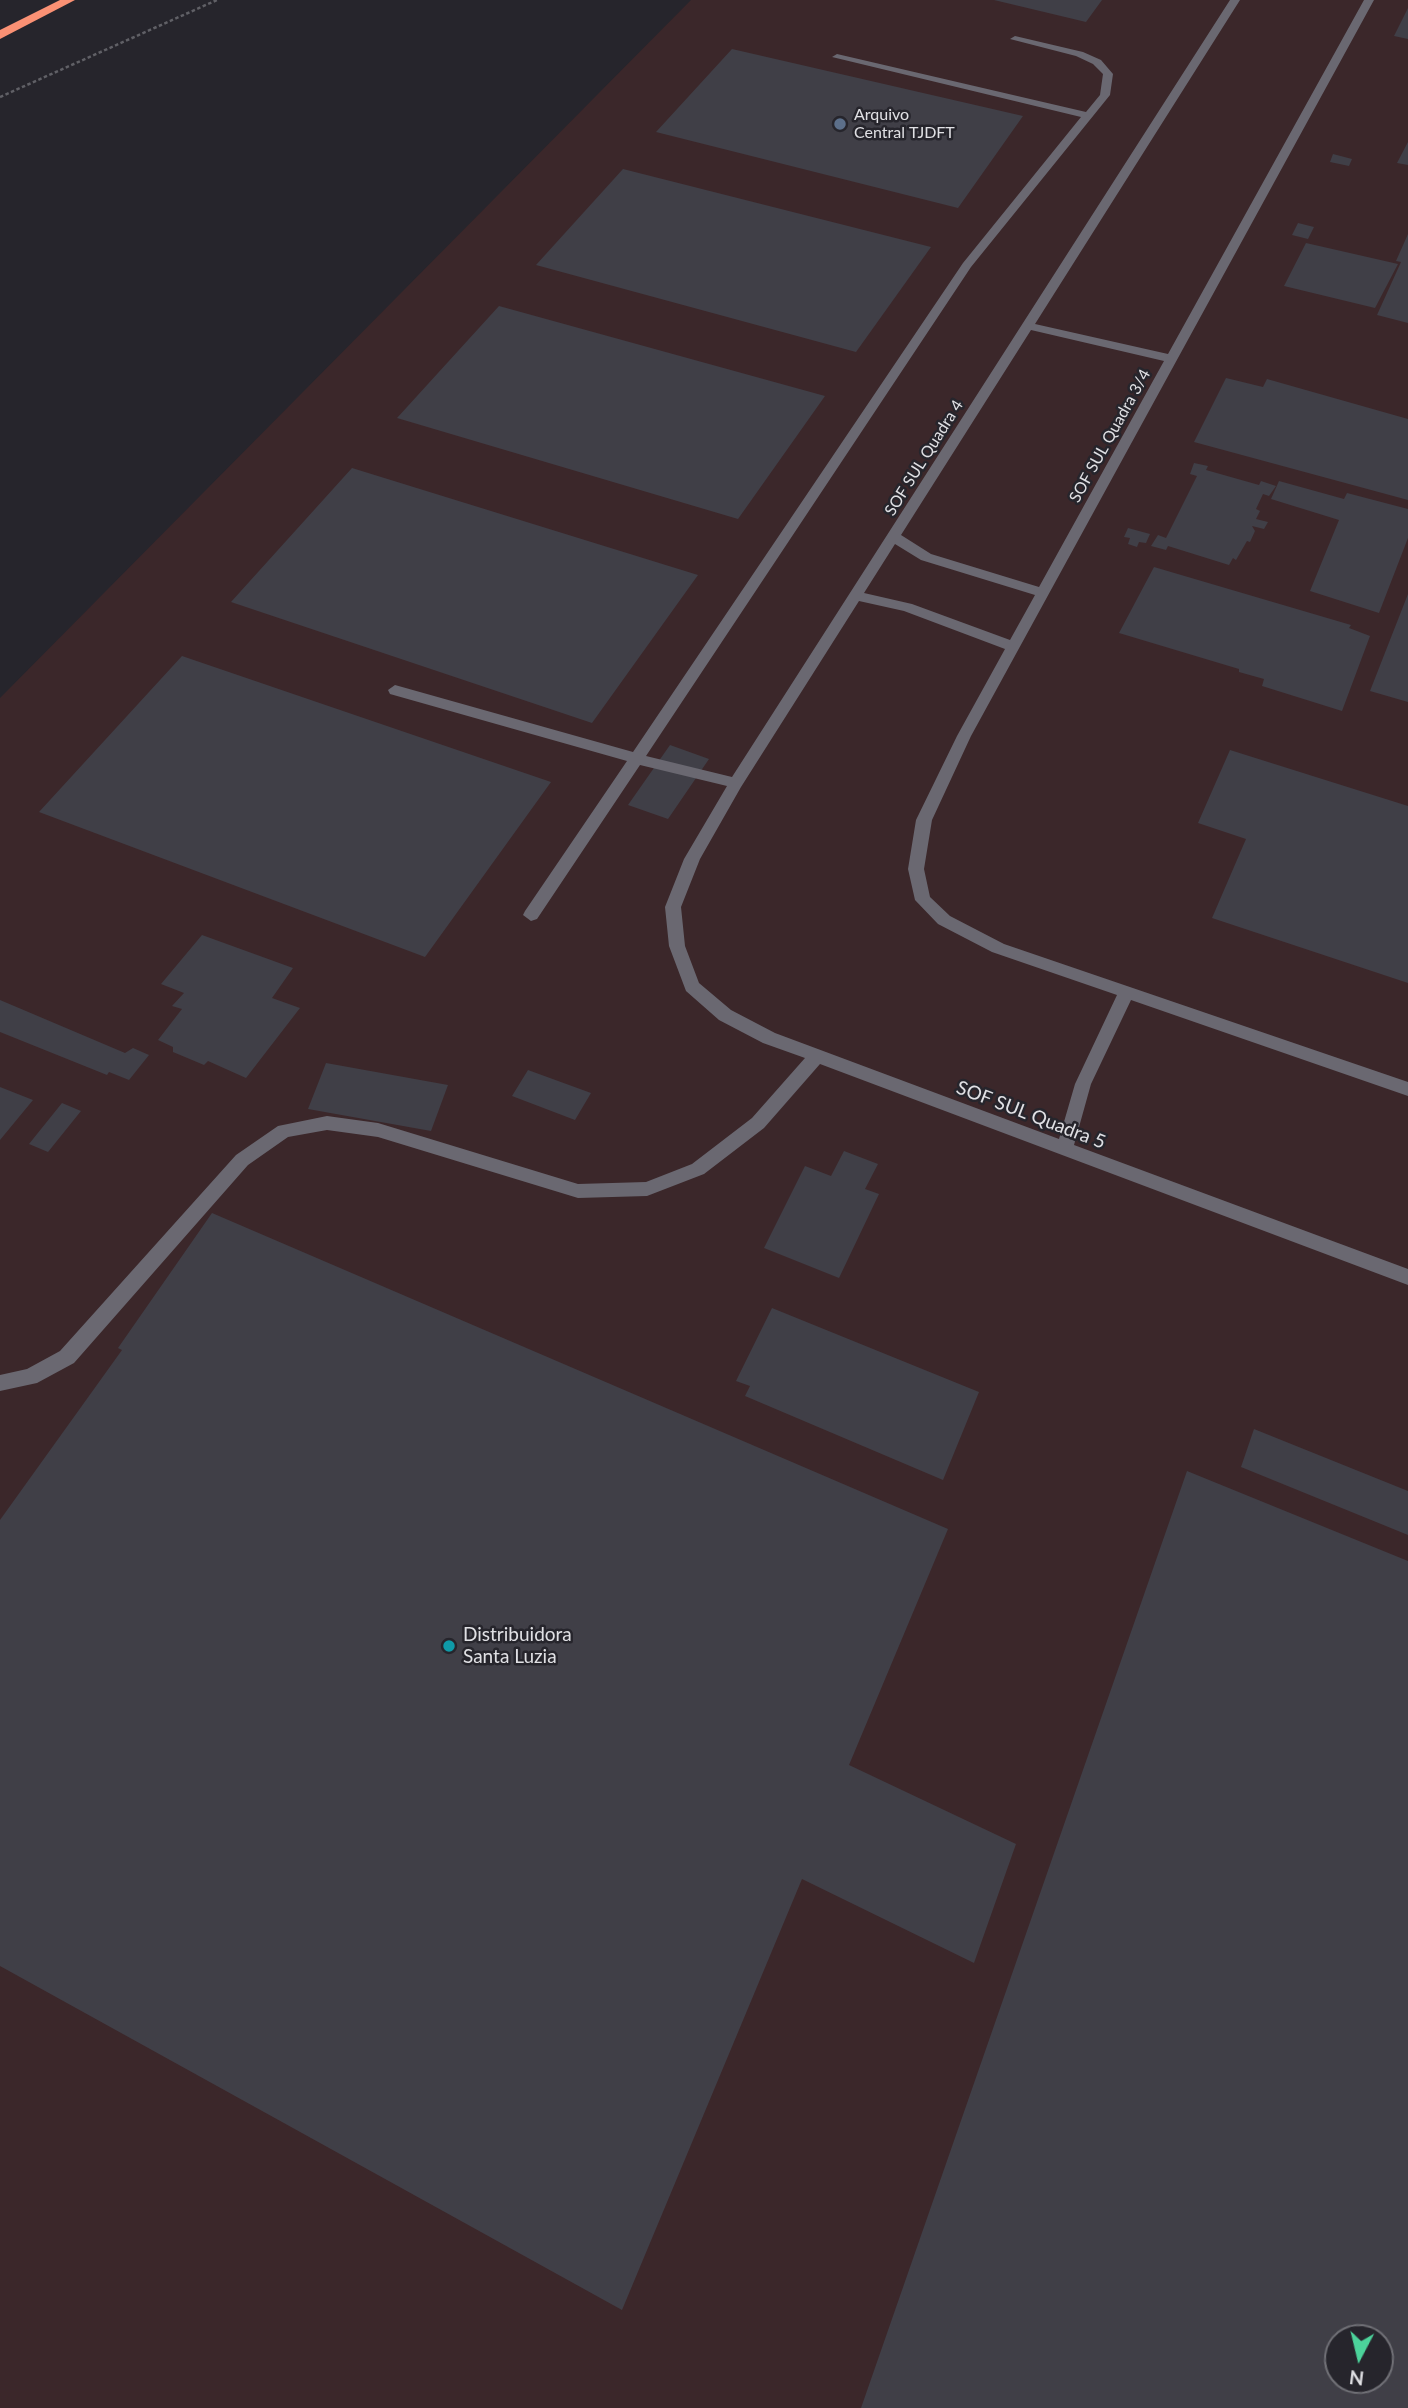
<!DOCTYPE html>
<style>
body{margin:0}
#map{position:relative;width:1408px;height:2408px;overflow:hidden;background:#26252c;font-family:Lato,sans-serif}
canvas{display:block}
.north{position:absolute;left:1324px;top:2324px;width:70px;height:70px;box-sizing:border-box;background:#26252c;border:2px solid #707076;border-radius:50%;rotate:187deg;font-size:19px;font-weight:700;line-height:28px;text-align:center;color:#e0e0e4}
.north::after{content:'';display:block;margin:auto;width:24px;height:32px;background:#4cd39b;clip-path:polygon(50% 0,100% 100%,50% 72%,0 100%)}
</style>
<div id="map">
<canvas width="1408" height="2408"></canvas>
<div class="north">N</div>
</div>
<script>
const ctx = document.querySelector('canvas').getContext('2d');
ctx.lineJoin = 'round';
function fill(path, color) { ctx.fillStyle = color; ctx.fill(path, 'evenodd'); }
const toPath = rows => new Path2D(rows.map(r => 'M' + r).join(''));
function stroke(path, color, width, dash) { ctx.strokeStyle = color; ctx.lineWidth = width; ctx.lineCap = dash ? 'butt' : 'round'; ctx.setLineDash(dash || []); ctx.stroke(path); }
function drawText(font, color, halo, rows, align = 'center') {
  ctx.font = font + ' Lato,sans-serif'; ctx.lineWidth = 5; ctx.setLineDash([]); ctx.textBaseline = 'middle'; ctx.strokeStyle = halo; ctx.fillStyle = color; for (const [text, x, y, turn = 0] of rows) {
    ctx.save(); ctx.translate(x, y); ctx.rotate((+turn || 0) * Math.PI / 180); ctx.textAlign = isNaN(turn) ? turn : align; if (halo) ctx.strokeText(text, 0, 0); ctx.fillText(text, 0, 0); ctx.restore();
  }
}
fill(toPath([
 [691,0,1408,0,1408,2408,0,2408,0,698],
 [1338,2338,1380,2338,1380,2380,1338,2380]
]), '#3b272a');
fill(toPath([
 [994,0,1102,0,1086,22],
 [1408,8,1408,39,1394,36],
 [732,49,1023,116,958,208,656,132],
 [1408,142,1408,165,1397,163],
 [1333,154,1352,159,1349,166,1330,162],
 [623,169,931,247,856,352,536,265],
 [1298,223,1314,227,1308,239,1292,235],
 [1408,234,1408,323,1377,315,1401,262,1396,261],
 [1306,243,1398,264,1375,308,1284,286],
 [499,306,825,396,738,519,397,418],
 [1226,378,1263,387,1267,379,1408,419,1408,500,1194,442],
 [1194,463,1208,466,1206,470,1259,485,1261,481,1276,486,1269,496,1263,494,1256,509,1260,511,1256,519,1268,522,1264,529,1252,526,1255,531,1250,542,1247,541,1236,560,1233,558,1229,565,1168,546,1166,550,1151,546,1158,535,1166,538,1197,476,1190,474],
 [352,468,698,575,592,723,231,602],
 [1279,481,1344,499,1347,493,1408,509,1408,538,1379,613,1310,591,1339,520,1271,499],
 [1128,528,1150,534,1146,543,1139,542,1137,547,1128,544,1130,538,1124,537],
 [1154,567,1351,625,1349,628,1370,636,1342,711,1262,686,1264,679,1239,672,1239,669,1119,633],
 [1408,594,1408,702,1370,691],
 [182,656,551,782,425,957,39,812],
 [670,745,709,759,668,819,628,805],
 [1230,750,1408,806,1408,983,1212,918,1246,839,1198,823],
 [202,935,293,968,272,998,300,1008,246,1078,208,1061,204,1065,173,1052,173,1047,158,1040,182,1009,172,1006,184,993,161,984],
 [0,1000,125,1053,133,1048,149,1055,129,1080,109,1072,107,1075,0,1032],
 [326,1063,448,1085,431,1131,308,1109],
 [528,1070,591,1093,575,1120,512,1096],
 [0,1087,33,1100,0,1140],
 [62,1103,81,1111,48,1152,29,1144],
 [844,1151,878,1164,865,1189,879,1194,839,1278,764,1248,805,1166,831,1176],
 [212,1213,948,1529,849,1765,1016,1844,974,1963,802,1879,622,2310,0,1966,0,1520,122,1350,118,1348],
 [772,1308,979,1392,943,1480,745,1396,750,1386,736,1381],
 [1254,1429,1408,1491,1408,1535,1241,1467],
 [1187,1471,1408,1561,1408,2408,861,2408],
 [1338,2338,1380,2338,1380,2380,1338,2380]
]), '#403f47');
stroke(toPath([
 [0,97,217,0]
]), '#606066', 2.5, [3.5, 2.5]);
fill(toPath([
 [1230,0,1240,0,1035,324,1168,354,1364,0,1374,0,971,736,932,820,924,869,930,897,950,916,1004,944,1408,1082,1408,1096,1131,1000,1091,1084,1074,1145,1408,1269,1408,1285,820,1064,764,1128,704,1174,647,1196,578,1198,378,1137,327,1130,288,1137,248,1165,74,1363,37,1383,0,1391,0,1375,27,1369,60,1351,236,1155,278,1126,327,1116,378,1123,578,1184,646,1182,692,1164,752,1118,805,1058,763,1043,719,1020,686,991,669,946,665,907,684,859,727,786,640,765,537,919,531,921,523,915,525,911,627,761,390,694,388,690,395,685,633,752,963,263,1081,117,832,57,837,54,1086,112,1100,95,1103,74,1093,64,1076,56,1010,39,1015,36,1083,52,1101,60,1113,74,1110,95,971,267,646,756,732,777,1230,0],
 [1031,330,1164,361,1039,587,931,554,901,535,1031,330],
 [895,544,921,560,1035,595,1010,640,912,604,864,593,895,544],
 [859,601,904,611,1005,649,957,736,916,820,908,869,915,900,938,924,992,952,1117,995,1075,1084,1059,1139,775,1033,731,1010,699,983,685,946,681,907,700,859,741,787,859,601]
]), '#6a6871');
fill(toPath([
 [60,0,75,0,0,39,0,30,60,0]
]), '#fa9174');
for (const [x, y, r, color] of [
 [840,124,7,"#5c6f8a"],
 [449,1646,7,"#0f9aa8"]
]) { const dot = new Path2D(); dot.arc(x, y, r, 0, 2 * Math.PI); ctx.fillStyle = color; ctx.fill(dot); stroke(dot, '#26252c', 2.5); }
drawText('16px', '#e0e0e4', '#26252c', [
 ["Arquivo",854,115],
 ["Central TJDFT",854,133]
], 'left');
drawText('16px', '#e0e0e4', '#26252c', [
 ["SOF SUL Quadra 3/4",1110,436,-61],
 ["SOF SUL Quadra 4",924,458,-58]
]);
drawText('19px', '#e0e0e4', '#26252c', [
 ["SOF SUL Quadra 5",1031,1115,21]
]);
drawText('19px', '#e0e0e4', '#26252c', [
 ["Distribuidora",463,1635],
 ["Santa Luzia",463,1657]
], 'left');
</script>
